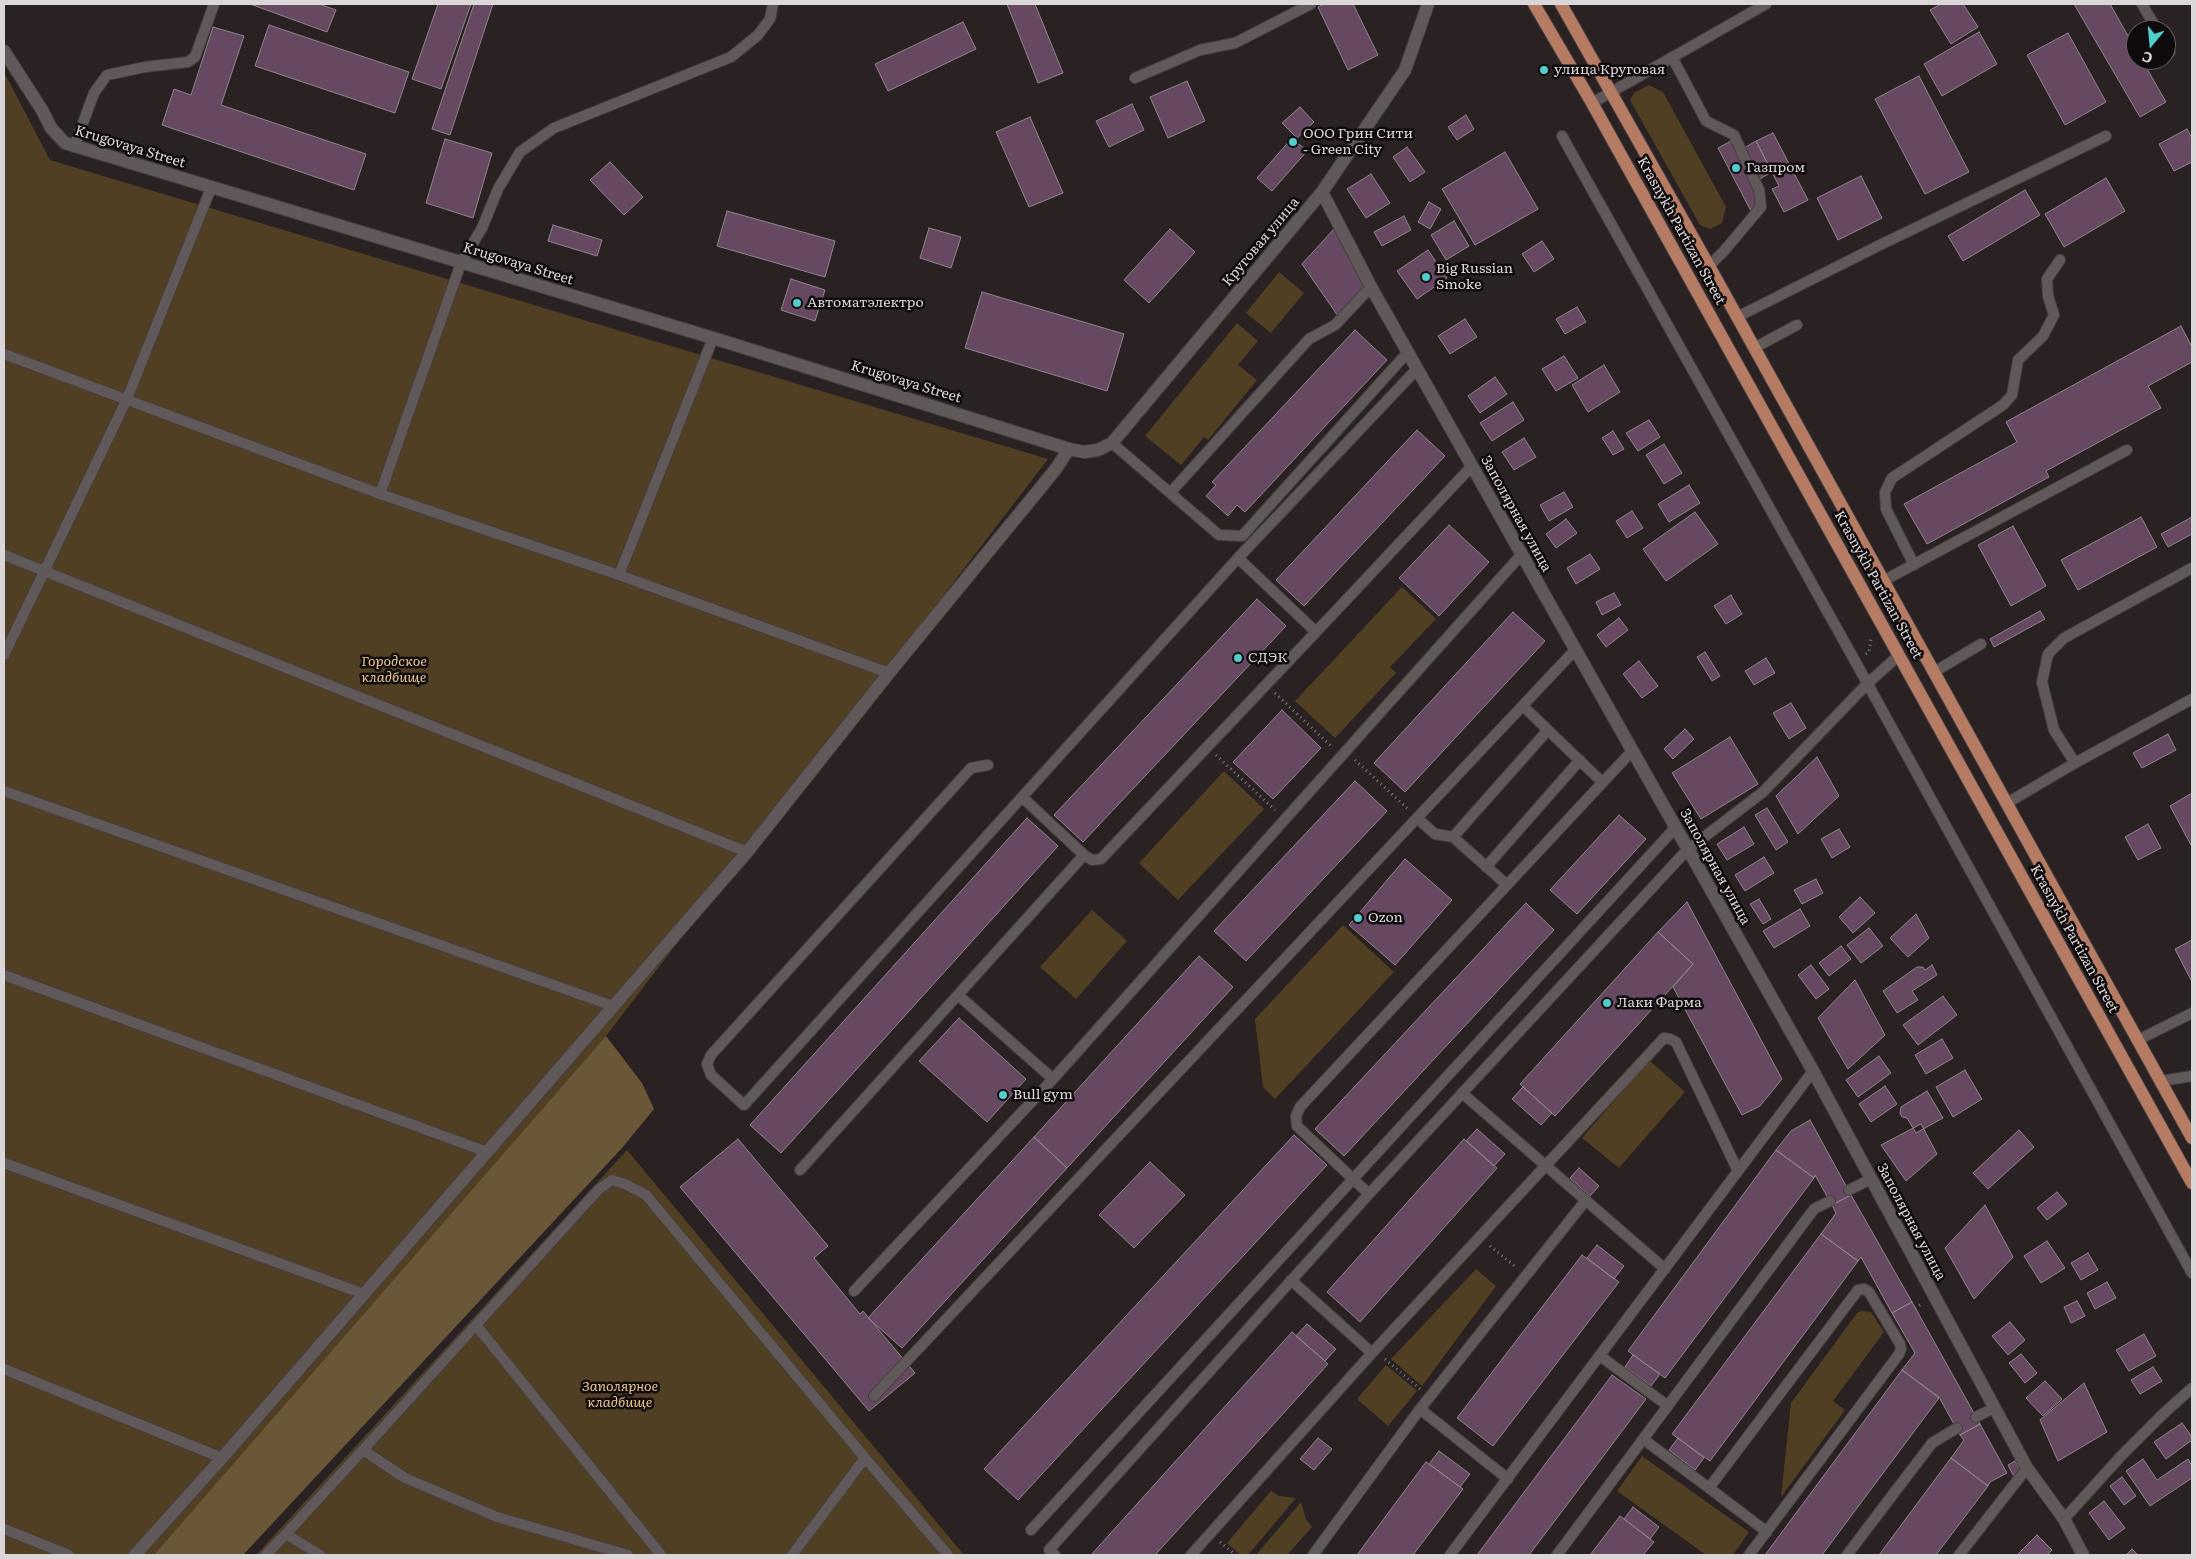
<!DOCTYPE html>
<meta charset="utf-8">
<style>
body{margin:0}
#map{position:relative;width:2196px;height:1559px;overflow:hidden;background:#292122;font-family:Literata,serif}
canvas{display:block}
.frame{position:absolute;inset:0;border:5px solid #dbd6d7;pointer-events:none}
.north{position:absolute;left:2126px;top:20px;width:50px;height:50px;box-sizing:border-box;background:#0f0b0c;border:1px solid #615c5d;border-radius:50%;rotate:197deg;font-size:14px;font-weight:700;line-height:20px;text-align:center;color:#dbd6d7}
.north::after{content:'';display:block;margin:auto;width:18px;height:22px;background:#52cdcd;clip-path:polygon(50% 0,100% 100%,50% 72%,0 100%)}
</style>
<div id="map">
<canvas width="2196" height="1559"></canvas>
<div class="frame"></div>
<div class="north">С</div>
</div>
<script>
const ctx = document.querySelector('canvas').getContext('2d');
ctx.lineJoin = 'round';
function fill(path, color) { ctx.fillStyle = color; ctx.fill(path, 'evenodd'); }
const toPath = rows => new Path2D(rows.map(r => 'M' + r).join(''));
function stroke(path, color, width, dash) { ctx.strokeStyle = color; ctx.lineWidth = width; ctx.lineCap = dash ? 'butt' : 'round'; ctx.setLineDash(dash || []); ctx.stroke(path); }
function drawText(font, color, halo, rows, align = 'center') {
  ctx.font = font + ' Literata,serif'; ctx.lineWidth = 5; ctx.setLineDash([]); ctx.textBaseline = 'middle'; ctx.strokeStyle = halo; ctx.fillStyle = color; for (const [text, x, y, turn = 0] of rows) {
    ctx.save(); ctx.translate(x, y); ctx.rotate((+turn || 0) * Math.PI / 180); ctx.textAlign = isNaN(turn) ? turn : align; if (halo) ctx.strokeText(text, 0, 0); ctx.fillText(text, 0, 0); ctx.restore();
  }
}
fill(toPath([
 [4,72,50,160,1048,459,606,1036,217,1555,4,1555],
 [1649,85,1663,92,1726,207,1722,223,1710,229,1700,225,1630,100,1634,93],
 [1279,272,1304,293,1271,333,1246,313],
 [1237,323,1258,341,1238,365,1257,380,1208,440,1204,437,1181,465,1145,436],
 [1402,587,1436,619,1390,667,1396,673,1335,738,1295,701],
 [1224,771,1264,809,1178,900,1139,863],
 [1092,910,1127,941,1076,999,1040,967],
 [1343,925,1394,972,1275,1099,1263,1087,1255,1019],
 [1649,1060,1685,1092,1619,1168,1582,1138],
 [627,1150,964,1555,256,1555],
 [1476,1269,1496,1286,1422,1386,1391,1359],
 [1861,1311,1871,1312,1884,1332,1833,1401,1845,1410,1781,1497,1791,1403,1857,1313],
 [1386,1365,1417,1391,1388,1426,1357,1399],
 [1642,1456,1749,1532,1733,1555,1706,1555,1617,1491],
 [1271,1491,1279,1496,1296,1498,1248,1555,1241,1555,1227,1543],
 [1301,1502,1306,1519,1312,1527,1287,1555,1256,1555]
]), '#503f22');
fill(toPath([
 [606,1036,642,1083,654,1109,622,1148,243,1555,154,1555]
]), '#6a5738');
const building = toPath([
 [250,4,319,4,336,10,327,32,250,4],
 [438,4,471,4,441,89,412,79,438,4],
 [474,4,493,4,450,135,432,129,474,4],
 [1007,4,1035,4,1063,73,1038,83,1007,4],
 [1324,4,1353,4,1378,55,1348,70,1318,7,1324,4],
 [1941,4,1963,4,1978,27,1951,44,1930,10,1941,4],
 [2074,4,2110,4,2136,50,2136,60,2142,60,2166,102,2140,117,2074,4],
 [963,22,976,49,888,91,875,64,963,22],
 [269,25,409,72,395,113,255,66,269,25],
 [213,27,244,36,221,105,366,154,354,190,162,125,174,89,191,95,213,27],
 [1979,32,1997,64,1942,96,1924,64,1979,32],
 [2068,33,2106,102,2065,125,2027,55,2068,33],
 [1919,76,1969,172,1925,194,1875,99,1919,76],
 [1187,81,1205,121,1168,138,1150,97,1187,81],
 [1132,104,1144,130,1109,147,1096,121,1132,104],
 [1300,107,1314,122,1297,138,1282,123,1300,107],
 [1466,115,1474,129,1457,140,1448,127,1466,115],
 [1030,117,1063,193,1029,207,996,132,1030,117],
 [2187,129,2192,138,2192,162,2174,171,2159,144,2187,129],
 [1773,133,1808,200,1784,212,1772,189,1779,186,1756,141,1773,133],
 [1292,138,1307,151,1272,191,1257,178,1292,138],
 [445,139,492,153,473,218,426,203,445,139],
 [1733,140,1739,151,1756,141,1772,172,1754,182,1765,203,1751,211,1718,148,1733,140],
 [1407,147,1425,172,1410,182,1393,157,1407,147],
 [1505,152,1538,209,1475,245,1442,189,1505,152],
 [610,162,643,197,624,215,590,180,610,162],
 [1371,174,1390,203,1366,218,1347,189,1371,174],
 [1861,176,1882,218,1838,240,1817,198,1861,176],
 [2106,178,2125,211,2064,247,2045,214,2106,178],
 [2025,190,2040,215,1963,261,1948,236,2025,190],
 [1429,202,1441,209,1430,229,1418,222,1429,202],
 [727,211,835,241,825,277,717,246,727,211],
 [1404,216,1411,230,1382,246,1374,232,1404,216],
 [1454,221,1469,246,1446,260,1431,235,1454,221],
 [553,225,602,240,597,256,548,241,553,225],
 [929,228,961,237,951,268,920,258,929,228],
 [1335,228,1366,284,1338,316,1302,264,1335,228],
 [1170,229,1195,252,1149,303,1124,280,1170,229],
 [1542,241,1554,259,1534,272,1522,254,1542,241],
 [1428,250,1447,278,1417,299,1397,271,1428,250],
 [791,279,825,290,815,321,781,310,791,279],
 [982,292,1124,334,1107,391,965,348,982,292],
 [1577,307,1586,322,1565,334,1556,319,1577,307],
 [1465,319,1477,337,1450,354,1438,336,1465,319],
 [2181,326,2192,347,2192,362,2148,386,2161,408,2046,471,2049,477,1927,544,1904,504,2017,442,2006,422,2181,326],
 [1355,330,1387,360,1245,512,1237,505,1228,516,1206,496,1216,485,1212,482,1355,330],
 [1564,356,1578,378,1556,391,1542,369,1564,356],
 [1604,365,1620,392,1588,412,1572,385,1604,365],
 [1495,377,1507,394,1480,413,1468,396,1495,377],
 [1513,402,1524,420,1492,441,1480,423,1513,402],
 [1649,420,1660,437,1638,451,1626,433,1649,420],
 [1417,430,1445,456,1304,606,1276,580,1417,430],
 [1613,431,1624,449,1613,455,1602,438,1613,431],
 [1524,438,1536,457,1514,470,1502,452,1524,438],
 [1664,444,1682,473,1664,484,1646,455,1664,444],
 [1689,485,1700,503,1669,522,1658,504,1689,485],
 [1564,492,1573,507,1549,521,1540,505,1564,492],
 [1632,511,1643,528,1627,538,1616,521,1632,511],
 [1695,512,1718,544,1666,581,1643,549,1695,512],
 [2141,517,2157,547,2078,590,2061,560,2141,517],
 [2192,517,2192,534,2168,547,2161,534,2192,517],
 [1566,519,1577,533,1556,548,1546,534,1566,519],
 [1449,525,1489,562,1439,616,1399,578,1449,525],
 [2013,526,2046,586,2011,606,1978,545,2013,526],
 [1590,554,1600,569,1576,584,1567,568,1590,554],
 [1614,593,1621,605,1602,615,1596,602,1614,593],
 [1731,595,1742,614,1726,624,1714,606,1731,595],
 [1257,599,1286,626,1083,842,1054,815,1257,599],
 [2040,611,2045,619,1994,647,1990,639,2040,611],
 [1513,612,1545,641,1405,792,1374,763,1513,612],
 [1619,618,1628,630,1606,647,1597,635,1619,618],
 [1705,652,1720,676,1712,681,1697,657,1705,652],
 [1766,658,1775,673,1754,685,1745,671,1766,658],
 [1639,661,1658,686,1642,698,1623,674,1639,661],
 [1791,703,1806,728,1789,739,1773,713,1791,703],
 [1282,710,1321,748,1273,799,1233,762,1282,710],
 [1685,729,1694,739,1673,759,1664,749,1685,729],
 [2168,734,2176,750,2142,768,2133,753,2168,734],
 [1730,737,1758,784,1701,819,1672,773,1730,737],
 [1817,757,1839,796,1798,834,1776,796,1817,757],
 [1355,781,1387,811,1246,961,1214,931,1355,781],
 [2192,793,2192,847,2170,806,2192,793],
 [1767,808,1788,842,1776,850,1755,815,1767,808],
 [1619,815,1646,839,1577,914,1550,890,1619,815],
 [1027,818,1058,846,781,1153,750,1125,1027,818],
 [2148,824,2161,848,2138,860,2125,837,2148,824],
 [1744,827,1754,844,1727,860,1717,844,1744,827],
 [1839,829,1850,847,1832,858,1821,839,1839,829],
 [1764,857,1774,873,1745,891,1735,875,1764,857],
 [1405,859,1452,900,1395,965,1349,925,1405,859],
 [1816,879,1823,893,1802,904,1794,890,1816,879],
 [1860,897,1875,913,1853,933,1839,917,1860,897],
 [1759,899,1771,919,1763,924,1750,904,1759,899],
 [1687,902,1782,1079,1760,1106,1742,1115,1673,987,1693,964,1658,932,1687,902],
 [1526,903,1554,930,1344,1156,1315,1129,1526,903],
 [1800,909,1810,926,1774,948,1763,931,1800,909],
 [1916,914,1929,938,1908,957,1890,938,1916,914],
 [1869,928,1883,946,1861,963,1847,945,1869,928],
 [1658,932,1693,964,1555,1116,1520,1084,1658,932],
 [2192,940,2192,982,2175,949,2192,940],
 [1841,946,1851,959,1829,976,1819,963,1841,946],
 [1199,956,1233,987,1067,1168,1034,1137,1199,956],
 [1811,965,1829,989,1816,999,1798,975,1811,965],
 [1932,965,1937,975,1912,991,1918,1000,1897,1013,1883,991,1917,967,1923,967,1925,970,1932,965],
 [1855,980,1885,1035,1848,1069,1818,1018,1855,980],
 [1943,996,1957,1015,1918,1045,1903,1025,1943,996],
 [959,1018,1026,1079,987,1122,919,1061,959,1018],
 [1942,1039,1953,1058,1926,1074,1915,1055,1942,1039],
 [1879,1056,1891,1073,1858,1097,1846,1080,1879,1056],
 [1965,1070,1982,1099,1953,1117,1936,1087,1965,1070],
 [1885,1086,1897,1104,1871,1122,1859,1104,1885,1086],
 [1523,1087,1552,1113,1541,1125,1512,1099,1523,1087],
 [1927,1091,1943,1118,1916,1133,1907,1118,1902,1117,1900,1113,1901,1107,1927,1091],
 [1810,1120,1851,1195,1832,1205,1815,1175,1814,1178,1776,1150,1791,1131,1810,1120],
 [1921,1124,1937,1154,1906,1181,1881,1145,1921,1124],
 [1477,1129,1505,1154,1494,1166,1466,1141,1477,1129],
 [2019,1130,2034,1147,1988,1189,1973,1173,2019,1130],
 [1294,1135,1327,1165,1018,1500,984,1469,1294,1135],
 [1034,1137,1067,1168,902,1348,868,1318,1034,1137],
 [738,1139,828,1246,814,1258,860,1314,863,1311,915,1373,869,1411,680,1187,738,1139],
 [1464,1139,1497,1168,1360,1322,1327,1292,1464,1139],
 [1776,1150,1814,1178,1665,1378,1628,1351,1776,1150],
 [1150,1162,1185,1195,1134,1248,1099,1215,1150,1162],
 [1579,1168,1599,1186,1590,1196,1570,1178,1579,1168],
 [2057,1192,2067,1204,2047,1220,2037,1208,2057,1192],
 [1851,1195,1912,1302,1892,1313,1861,1257,1858,1261,1821,1234,1836,1213,1832,1205,1851,1195],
 [1985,1205,2013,1257,1974,1299,1945,1248,1985,1205],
 [1821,1234,1858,1261,1710,1461,1672,1434,1821,1234],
 [2047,1241,2065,1268,2041,1283,2024,1256,2047,1241],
 [1597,1245,1624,1266,1614,1279,1587,1258,1597,1245],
 [2088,1253,2098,1270,2081,1280,2071,1263,2088,1253],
 [1582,1255,1619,1282,1493,1446,1457,1418,1582,1255],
 [2107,1282,2116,1298,2095,1309,2087,1293,2107,1282],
 [2077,1301,2085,1316,2071,1323,2064,1307,2077,1301],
 [1912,1302,1980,1424,1960,1435,1939,1397,1902,1370,1915,1353,1892,1313,1912,1302],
 [2010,1322,2025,1340,2008,1355,1992,1336,2010,1322],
 [1307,1324,1336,1349,1325,1361,1296,1336,1307,1324],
 [1292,1332,1328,1364,1224,1479,1155,1555,1091,1555,1292,1332],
 [2144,1334,2156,1356,2129,1371,2116,1350,2144,1334],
 [2021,1354,2037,1373,2025,1383,2009,1363,2021,1354],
 [1633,1355,1660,1374,1651,1386,1625,1367,1633,1355],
 [2153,1367,2162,1381,2140,1394,2131,1380,2153,1367],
 [1902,1370,1939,1398,1822,1555,1765,1555,1902,1370],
 [1612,1375,1646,1399,1572,1498,1529,1555,1477,1555,1612,1375],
 [2045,1381,2062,1399,2043,1416,2026,1398,2045,1381],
 [2084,1383,2107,1432,2058,1461,2040,1420,2084,1383],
 [2182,1423,2192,1437,2192,1440,2166,1459,2154,1442,2182,1423],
 [1980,1424,2007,1473,1990,1482,1988,1486,1951,1458,1964,1440,1960,1435,1980,1424],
 [1318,1438,1332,1449,1314,1470,1300,1459,1318,1438],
 [1678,1438,1704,1458,1695,1470,1669,1450,1678,1438],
 [1439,1451,1470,1474,1460,1487,1429,1464,1439,1451],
 [1951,1458,1988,1486,1936,1555,1879,1555,1951,1458],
 [2143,1459,2157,1480,2188,1459,2192,1466,2192,1478,2150,1506,2126,1471,2143,1459],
 [2015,1461,2021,1471,2013,1475,2008,1465,2015,1461],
 [1426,1462,1463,1489,1413,1555,1357,1555,1426,1462],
 [2122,1477,2136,1496,2124,1505,2110,1486,2122,1477],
 [2104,1501,2125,1528,2109,1540,2089,1513,2104,1501],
 [1633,1507,1659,1527,1650,1539,1624,1519,1633,1507],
 [1620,1516,1654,1542,1643,1555,1590,1555,1620,1516],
 [2037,1535,2052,1550,2047,1555,2017,1555,2037,1535],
 [2132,1549,2138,1555,2126,1555,2132,1549]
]);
fill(building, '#664960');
stroke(building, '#8d868b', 1);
const lane = toPath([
 [2142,4,2157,30],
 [2166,46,2170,52],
 [1672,57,1706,121,1734,135,1759,190,1761,207,1724,251,1709,266],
 [1135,78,1200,50,1235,43,1311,4],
 [1592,103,1766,4],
 [1562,136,1855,661,2192,1273],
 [74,147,94,93,107,75,145,67,188,62,195,57,214,4],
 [1737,317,1882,244,2106,136],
 [1754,348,1797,325],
 [4,354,380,494,619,575,889,673],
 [1417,369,1238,558,1316,632,1472,466],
 [1112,443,1219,535,1242,536,1408,352],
 [1171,492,1309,339,1335,325,1371,287],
 [380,494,461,263,482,228,498,189,520,152,554,128,731,57,758,35,770,19,773,4],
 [4,555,747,852],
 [1238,558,1022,797,1084,855,1092,860,1101,859,1316,632],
 [1914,565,1886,509,1885,492,1892,478,2003,405,2012,395,2018,360,2043,336,2054,315,2048,296,2047,279,2060,260],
 [619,575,713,338],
 [1883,581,2127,450],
 [4,655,127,399,211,188],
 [1934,672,1981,644],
 [1523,706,1602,782],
 [2075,763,2054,730,2042,682,2048,654,2064,638,2192,568],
 [988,765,971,768,711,1055,707,1064,711,1075,744,1105,1022,797],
 [4,791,613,1006],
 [2007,803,2075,763,2192,699],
 [1453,837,1548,730],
 [1486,867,1580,760],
 [1507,885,1453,837,1435,834,1417,818,1575,650],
 [4,975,487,1152],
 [958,995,1053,1079],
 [2138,1040,2192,1013],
 [2161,1081,2192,1076],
 [1462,1093,1665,1269],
 [4,1163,364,1294],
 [800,1170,1084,855],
 [1849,1190,1871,1179],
 [1369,1194,1297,1126,1296,1116,1300,1107,1632,751],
 [1291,1280,1372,1353],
 [854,1291,1053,1079,1521,555],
 [476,1325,661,1555],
 [1600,1356,1668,1406],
 [4,1369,222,1458],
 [874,1396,1417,818],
 [1420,1409,1508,1479],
 [1976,1417,1994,1408],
 [1643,1439,1709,1488],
 [363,1450,599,1189,612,1180,625,1184,646,1195,865,1458],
 [2064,1519,2122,1455,2163,1414,2192,1388],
 [4,1529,69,1555],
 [1031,1530,1675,828],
 [286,1534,363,1450,405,1478,497,1517,628,1555],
 [266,1555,286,1534,320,1555],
 [792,1555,865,1458,948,1555],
 [1055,1555,1049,1550,1369,1194,1687,850,1763,792,1867,684,1899,655],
 [1191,1555,1372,1353,1664,1038,1670,1039,1676,1042,1738,1171],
 [1313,1555,1420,1409,1586,1200],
 [1450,1555,1813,1071],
 [1557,1555,1814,1209,1830,1201],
 [1749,1555,1899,1354,1901,1349,1900,1344,1869,1292,1864,1289,1858,1290,1709,1488,1767,1532],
 [1847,1555,1932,1443,1957,1428],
 [1959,1555,2027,1468]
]);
const street = toPath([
 [4,51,42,110,51,128,65,143,713,338,1069,449,1084,452,1098,450,1112,443,1322,192,1405,70,1428,4],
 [1322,192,1371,287,1813,1071,2027,1468,2064,1519,2083,1555],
 [135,1555,222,1458,747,852,889,673,1055,470,1069,449]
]);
const primary = toPath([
 [1534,4,1592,103,2192,1183],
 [1561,4,1709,266,2192,1138]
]);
stroke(lane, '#463f40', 12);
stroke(street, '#463f40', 14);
stroke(primary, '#463f40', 14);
stroke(toPath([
 [1866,654,1869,652,1871,639],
 [1275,693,1332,747],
 [1216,755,1275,810],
 [1355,760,1408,809],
 [1490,1246,1516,1267],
 [1915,1308,1923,1303],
 [1385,1359,1420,1389],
 [1220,1542,1236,1555]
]), '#847e7f', 3, [1, 4]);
stroke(lane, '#615859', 10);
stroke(street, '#615859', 12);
stroke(primary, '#b67b63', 12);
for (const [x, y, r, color] of [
 [1544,70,5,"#52cdcd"],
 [1293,142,5,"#52cdcd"],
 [1736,168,5,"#52cdcd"],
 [1426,277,5,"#52cdcd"],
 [797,303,5,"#52cdcd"],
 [1238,658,5,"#52cdcd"],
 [1358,918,5,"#52cdcd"],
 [1607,1003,5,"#52cdcd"],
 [1003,1095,5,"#52cdcd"]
]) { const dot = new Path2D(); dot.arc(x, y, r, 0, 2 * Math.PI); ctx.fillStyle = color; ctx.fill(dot); stroke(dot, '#0f0b0c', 2); }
drawText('14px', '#dbd6d7', '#0f0b0c', [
 ["улица Круговая",1554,70],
 ["ООО Грин Сити",1303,134],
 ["- Green City",1303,150],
 ["Газпром",1746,168],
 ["Big Russian",1436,269],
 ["Smoke",1436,285],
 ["Автоматэлектро",807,303],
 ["СДЭК",1248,658],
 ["Ozon",1368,918],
 ["Лаки Фарма",1617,1003],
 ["Bull gym",1013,1095]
], 'left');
drawText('14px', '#dbd6d7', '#0f0b0c', [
 ["Krugovaya Street",130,147,17],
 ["Krasnykh Partizan Street",1681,231,61],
 ["Круговая улица",1261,242,-50],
 ["Krugovaya Street",518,264,17],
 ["Krugovaya Street",906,382,17],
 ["Заполярная улица",1516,514,61],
 ["Krasnykh Partizan Street",1878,585,61],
 ["Заполярная улица",1715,867,61],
 ["Krasnykh Partizan Street",2074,939,61],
 ["Заполярная улица",1911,1222,62]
]);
drawText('italic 14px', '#e7c48d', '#0f0b0c', [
 ["Городское",394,662],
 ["кладбище",394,678],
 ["Заполярное",620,1387],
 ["кладбище",620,1403]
]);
</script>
